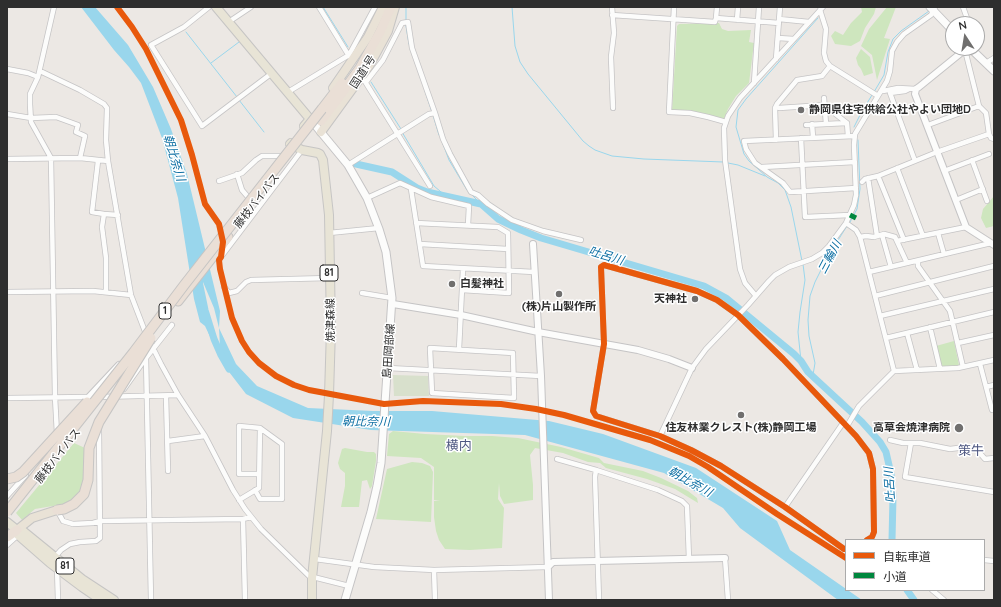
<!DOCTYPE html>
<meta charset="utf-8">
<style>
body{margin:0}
#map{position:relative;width:1001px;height:607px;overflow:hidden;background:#ece8e4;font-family:Quicksand,"Noto Sans JP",sans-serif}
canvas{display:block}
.frame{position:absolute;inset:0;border:8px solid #2e2e2e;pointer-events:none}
.legend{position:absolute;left:845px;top:539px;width:140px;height:52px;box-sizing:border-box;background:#fff;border:1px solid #ababab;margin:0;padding:5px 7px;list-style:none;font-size:12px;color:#2e2e2e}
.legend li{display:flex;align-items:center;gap:8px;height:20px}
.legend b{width:20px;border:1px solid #ababab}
.north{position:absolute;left:945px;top:16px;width:40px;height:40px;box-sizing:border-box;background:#fff;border:1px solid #ababab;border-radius:50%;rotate:348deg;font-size:11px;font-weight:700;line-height:16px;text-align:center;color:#2e2e2e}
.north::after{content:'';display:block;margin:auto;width:14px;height:18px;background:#706f6e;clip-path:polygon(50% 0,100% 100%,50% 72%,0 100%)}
</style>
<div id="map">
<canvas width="1001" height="607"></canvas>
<div class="frame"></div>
<ul class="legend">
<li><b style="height:5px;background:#e8590c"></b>自転車道</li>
<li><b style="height:5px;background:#00873e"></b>小道</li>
</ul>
<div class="north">N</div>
</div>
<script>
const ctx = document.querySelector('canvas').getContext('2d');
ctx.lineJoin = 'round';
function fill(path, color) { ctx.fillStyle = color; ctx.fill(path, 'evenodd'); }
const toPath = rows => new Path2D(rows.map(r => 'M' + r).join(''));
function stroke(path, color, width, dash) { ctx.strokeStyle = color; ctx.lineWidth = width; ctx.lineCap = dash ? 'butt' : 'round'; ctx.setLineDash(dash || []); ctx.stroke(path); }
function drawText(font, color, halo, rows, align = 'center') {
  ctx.font = font + ' Quicksand,"Noto Sans JP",sans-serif'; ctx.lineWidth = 3; ctx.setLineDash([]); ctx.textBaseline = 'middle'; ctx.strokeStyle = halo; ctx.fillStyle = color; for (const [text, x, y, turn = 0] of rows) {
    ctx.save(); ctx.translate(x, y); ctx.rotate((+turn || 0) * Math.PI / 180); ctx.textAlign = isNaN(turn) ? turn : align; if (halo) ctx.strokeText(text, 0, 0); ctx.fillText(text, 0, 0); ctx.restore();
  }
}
fill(toPath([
 [861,7,876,7,874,14,865,28,860,41,851,46,835,44,831,36,835,31,843,35,851,23,862,12],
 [887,7,896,7,884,38,890,39,877,80,872,55,861,46,869,29],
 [719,23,722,29,728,31,751,30,749,42,754,43,749,83,736,96,728,109,723,121,672,111,677,26,679,24],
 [861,49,870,57,873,73,864,76,861,69,858,65,856,58],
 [994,196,994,226,986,228,981,218,983,209],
 [954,341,959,365,955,366,942,366,936,346],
 [393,431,425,434,465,436,492,436,518,438,561,447,599,458,604,463,643,471,661,478,688,491,697,498,698,503,675,489,647,479,606,468,600,463,588,462,563,453,535,448,530,455,533,485,533,500,504,504,500,496,499,483,498,499,504,508,502,548,470,550,445,549,439,540,436,531,434,517,434,501,440,500,434,500,434,467,421,458,387,456,389,434],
 [74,443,85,448,83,489,77,497,65,504,35,509,22,520,16,513],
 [345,448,367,452,374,452,376,454,376,461,372,486,370,489,367,480,362,481,359,507,341,507,345,486,345,473,340,469,338,463,342,449],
 [412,462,422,463,430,466,433,472,431,522,376,519,387,469]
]), '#cee6be');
fill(toPath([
 [393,375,428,376,429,396,394,396]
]), '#d8e0cc');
fill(toPath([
 [81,7,95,7,128,45,153,87,171,129,187,174,220,311,219,328,236,364,257,386,308,408,373,411,432,411,549,421,603,434,696,468,777,521,790,550,862,600,838,600,740,528,723,508,664,473,525,435,371,430,293,418,246,394,226,368,220,347,219,328,214,308,203,282,199,295,210,325,214,345,205,326,200,322,194,299,178,198,162,138,141,83,129,67,114,50]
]), '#99d6ec');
stroke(toPath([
 [323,7,348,47],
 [512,7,515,46,520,62,528,74,583,141,589,146,595,150,612,156,644,159,723,162],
 [406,20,406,7],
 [406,26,409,44],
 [186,32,237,97],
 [211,63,239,42],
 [371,82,401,129],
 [425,91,432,112],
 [874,92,884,75,888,52,893,39,901,31,929,11],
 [239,100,264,132],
 [433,115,439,135],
 [854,127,861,113,872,95],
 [402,132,434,186,447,197],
 [443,144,449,160,467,190],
 [728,163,738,165,765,176],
 [471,194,481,204],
 [849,224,857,209,860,189,858,140],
 [802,261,791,207,785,190,778,183,767,177,749,161,744,154,736,127,738,110,746,99,818,18],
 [801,361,798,332,800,312,805,280,803,264],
 [813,375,815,363,809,336,808,320,810,296,815,282,828,256,847,226]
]), '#99d6ec', 1);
stroke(toPath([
 [356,164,392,172,417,188,427,192,481,204,498,219,521,230,541,238,704,286,726,298,794,354,801,361,808,372,862,422,880,442,886,452,891,474,893,497,892,540],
 [199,281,205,310,214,339,221,355,229,369],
 [907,590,914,600]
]), '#99d6ec', 7);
const minor = toPath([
 [54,7,38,77,30,94,30,104,31,122,51,158,55,397,57,434],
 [209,7,184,27,151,45,202,126,272,73],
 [319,7,349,56],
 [612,7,614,33,611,57,613,108],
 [674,7,669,112,690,113,708,117,726,122],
 [963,7,968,21,968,24],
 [820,10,826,29,824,53,826,61,830,66,878,96],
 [612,15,715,22,716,18,779,23],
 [716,18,717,7],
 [779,19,809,22],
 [737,20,738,7],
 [227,21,230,21,251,7],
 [778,38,794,39],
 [965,50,979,106,986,113,989,134,991,138,994,139],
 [776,59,780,7],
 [986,63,994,58],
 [7,69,28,73,38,77],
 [40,71,80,90,104,104,107,108,106,140,108,161,131,295,146,334,161,364,178,395,205,436,233,490,245,509,261,529,309,576,349,586],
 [364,80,430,186],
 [366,82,383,60,402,23,408,22,412,48,435,113,443,139,450,154,471,192,478,195,488,204,512,220,543,231,581,240],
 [754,83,759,7],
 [909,89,905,91,890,93,915,161],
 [883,91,898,88,916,89],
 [288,92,349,55,375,7],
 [824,98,826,124],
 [825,106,847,123],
 [779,108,825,105],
 [7,114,31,118,56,117,78,125,76,132,85,136,80,158],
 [847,123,848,136],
 [812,124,813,137],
 [806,125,847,123],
 [928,125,979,106],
 [854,136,744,141,746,149,755,163,783,183,790,192,856,188],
 [801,138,805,217,850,215],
 [776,140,775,108,777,104,797,80,822,76,830,66],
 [7,159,80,158,108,161],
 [972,160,987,201],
 [98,161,92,212,104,214,102,227,106,258,106,292],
 [348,165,429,114,435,113],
 [762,167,855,162],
 [897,168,923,236],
 [944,171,989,154],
 [237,174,242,190,248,197],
 [878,176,904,240],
 [868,178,877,236],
 [219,181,242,173,256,160,262,156,281,156],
 [862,182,865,179,878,176,937,152,989,134],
 [411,189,423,266,534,272],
 [367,198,400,183,431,197,469,206,468,225],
 [956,200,983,189],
 [104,214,118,215],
 [416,223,498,227,508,233,509,293,462,290],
 [846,223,856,230,860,237,894,371,958,368,994,360],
 [329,233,379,228],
 [938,233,944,254],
 [882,235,891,267],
 [860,237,866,236,874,237,884,234,895,237,907,263],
 [897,241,966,227],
 [420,244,508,249],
 [221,257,302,150],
 [918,261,918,266,950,311,963,367],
 [869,272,991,243],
 [224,287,229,293,237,291,246,282,251,280,330,278],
 [7,292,93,291,131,295],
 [362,293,392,298],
 [756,296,745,283,740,269,725,160,724,128,728,116,740,98,794,39,823,7],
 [875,296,994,266],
 [880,316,994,289],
 [930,327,940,369],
 [907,333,917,370],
 [886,338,994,312],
 [958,343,994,335],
 [430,348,513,353,514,398,432,393,430,348],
 [459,349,463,269],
 [980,364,992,410,994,410],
 [388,368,541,376],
 [986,387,994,385],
 [124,389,146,358],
 [166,396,168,471],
 [98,397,178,395],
 [7,398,91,397],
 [847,426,859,406,894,371],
 [660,436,692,368,706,349,748,305,769,281,775,275,789,267,812,259,822,253,829,246,846,223,854,205,856,195,854,145,855,134,887,81,890,71,892,51,897,42,904,34,931,15,935,7],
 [890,440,903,443,920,443,950,449,966,447,978,451,985,459,994,458],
 [168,441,205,436],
 [911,443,905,477,994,492],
 [557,459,596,470,658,490,682,501,687,506,689,559],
 [596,470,595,477,599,600],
 [255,490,260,499,282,499,282,444,260,428,239,426,239,474,259,474],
 [7,496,26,475],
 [239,500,259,488,260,428],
 [785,507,843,423],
 [57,510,63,521,73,524,93,523,100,521,243,519,251,517],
 [243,519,245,600],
 [7,545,18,535],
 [846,549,844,549,785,507,721,466,691,450,660,436,596,416,593,411,604,344,601,267,604,265,697,291,717,300,738,315,783,359,856,436,869,453,873,469,874,532,872,537,867,540],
 [54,558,61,550,70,544,80,542,96,541,100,538,99,430],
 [725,558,728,600],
 [315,559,374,567,434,570,548,567],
 [984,560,994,561],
 [57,568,58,600],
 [434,570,435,600],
 [932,590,944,600],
 [151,600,146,358,172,325]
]);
const tertiary = toPath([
 [967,48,919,87,916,89,915,94,966,227,994,245],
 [533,244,541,376,549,600],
 [393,304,461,315,538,332,638,350,669,359,692,368],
 [89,397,119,365],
 [548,567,553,562,725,558]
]);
const secondary = toPath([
 [930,7,953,31],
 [970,48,994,71],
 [310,119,348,165,367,198,379,229,386,252,392,298,381,463,377,486,371,512,345,600]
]);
const primary = toPath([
 [216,7,310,119,304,126],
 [291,143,290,144,302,150,318,153,320,154,323,160,329,215,331,329,329,395,327,431,312,578,312,600],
 [7,522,17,530,23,531,82,579,114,600],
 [17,530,18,535,50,563,82,587,101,600]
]);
const trunk = toPath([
 [333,88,368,37,383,7],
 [321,132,369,66,388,31,395,7],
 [17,530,32,518,57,510]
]);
const motorway = toPath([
 [322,109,342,83],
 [321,121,339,97,360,68,380,32,391,7],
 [178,301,228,237],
 [7,537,17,530]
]);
stroke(minor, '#c5c4c5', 6);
stroke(tertiary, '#c5c4c5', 8);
stroke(secondary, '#c5c4c5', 9);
stroke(primary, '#c6c5c4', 10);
stroke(trunk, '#c6c5c4', 10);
stroke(motorway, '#c6c5c4', 11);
stroke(minor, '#fcfcfb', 4.5);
stroke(tertiary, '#fcfcfb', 6);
stroke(secondary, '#fcfcfb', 7);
stroke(primary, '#e8e4d6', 8);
stroke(trunk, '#e9e2d6', 8);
stroke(motorway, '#eadfd6', 9);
const motorwayBridge = toPath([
 [7,479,16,477,23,472,87,402],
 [57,510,64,509,74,504,84,494,88,480,89,448,99,422,151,338],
 [7,512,133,353,185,284,322,109]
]);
stroke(motorwayBridge, '#c6c5c4', 11, []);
stroke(motorwayBridge, '#eadfd6', 9);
stroke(toPath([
 [850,215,856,218]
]), '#00873e', 5, [10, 5]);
stroke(toPath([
 [117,7,132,27,146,49,181,120,192,155,205,204,219,224,223,242,221,257,219,260,220,269,232,318,242,341,249,352,259,363,276,376,294,385,309,390,384,404,423,401,501,404,536,409,564,415,650,440,689,456,708,467,777,514,846,558],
 [846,549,844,549,785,507,721,466,691,450,660,436,596,416,593,411,604,344,601,267,604,265,697,291,717,300,738,315,783,359,856,436,869,453,873,469,874,532,872,537,867,540]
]), '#e8590c', 6);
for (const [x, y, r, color] of [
 [801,110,4,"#706f6e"],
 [452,284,4,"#706f6e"],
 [559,294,4,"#706f6e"],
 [695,299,4,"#706f6e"],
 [741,415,4,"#706f6e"],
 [959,428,5,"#706f6e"]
]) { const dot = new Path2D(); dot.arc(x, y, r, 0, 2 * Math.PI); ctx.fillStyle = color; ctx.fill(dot); stroke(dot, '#fff', 1.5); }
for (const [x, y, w] of [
 [329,273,18],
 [165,311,12],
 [65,566,18]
]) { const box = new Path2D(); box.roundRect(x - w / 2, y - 8, w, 16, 3); ctx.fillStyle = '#fff'; ctx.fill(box); stroke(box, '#2e2e2e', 1); }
drawText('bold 10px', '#2e2e2e', null, [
 ["81",329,273],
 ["1",165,311],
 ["81",65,566]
]);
drawText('11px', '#2e2e2e', '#fff', [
 ["国道1号",363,72,-57],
 ["藤枝バイパス",257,201,-52],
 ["焼津森線",331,320,-90],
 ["島田岡部線",389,351,-86],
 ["藤枝バイパス",58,456,-52]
]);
drawText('bold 11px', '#2e2e2e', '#fff', [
 ["静岡県住宅供給公社やよい団地D",809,110],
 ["白髪神社",460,284],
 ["天神社",687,299,"right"],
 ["(株)片山製作所",559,307,"center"],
 ["住友林業クレスト(株)静岡工場",741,428,"center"],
 ["高草会焼津病院",950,428,"right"]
], 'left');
drawText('italic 12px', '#0d6fa3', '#fff', [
 ["朝比奈川",174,158,73],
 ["吐呂川",606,256,17],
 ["三輪川",830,257,-62],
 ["朝比奈川",366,422,1],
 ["朝比奈川",690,482,29],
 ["吐呂川",890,485,-94]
]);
drawText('13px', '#4d5680', '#fff', [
 ["横内",459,446],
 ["策牛",971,451]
]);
</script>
